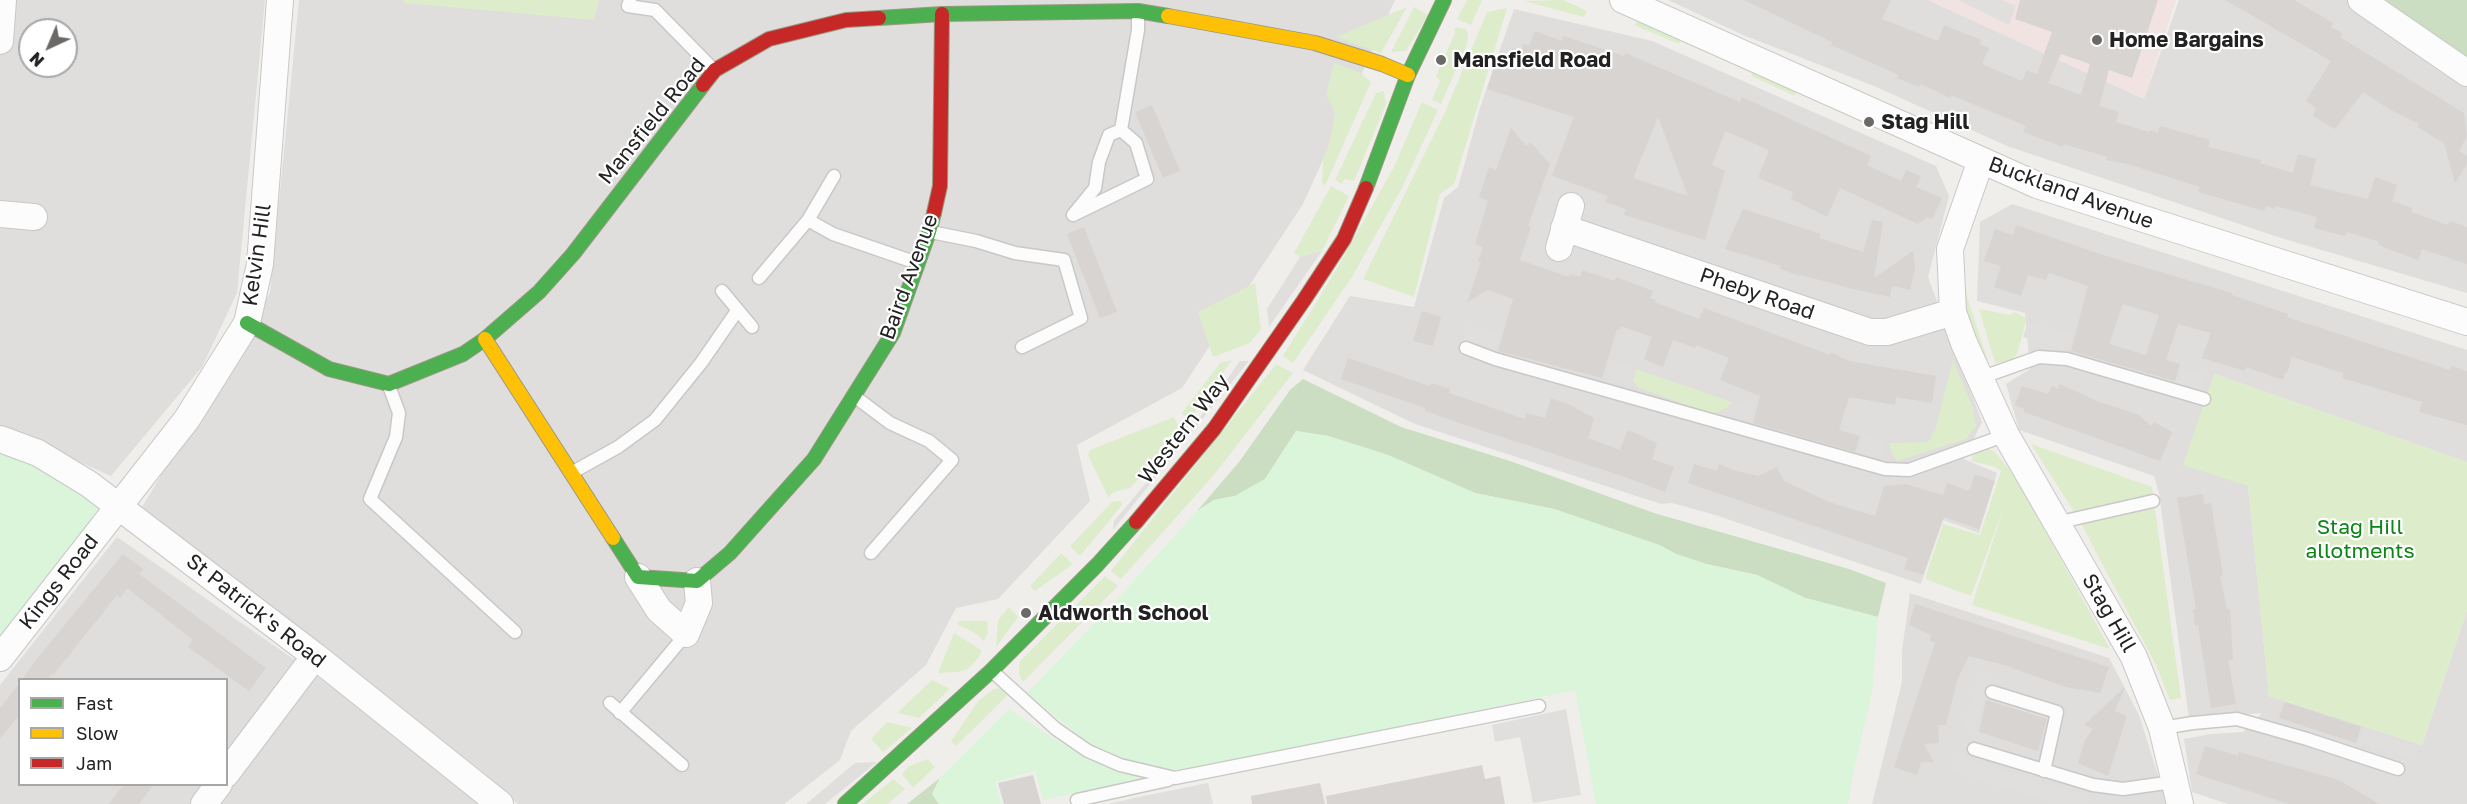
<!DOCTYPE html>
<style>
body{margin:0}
#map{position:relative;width:2467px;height:804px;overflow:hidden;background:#f0eeeb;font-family:"Golos Text",sans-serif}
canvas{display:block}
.legend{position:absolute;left:18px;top:678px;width:210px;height:108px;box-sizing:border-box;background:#fff;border:2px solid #a7a7a7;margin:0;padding:8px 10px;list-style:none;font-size:18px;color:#222}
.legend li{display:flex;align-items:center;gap:12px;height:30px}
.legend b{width:30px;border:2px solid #a7a7a7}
.north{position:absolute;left:18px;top:18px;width:60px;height:60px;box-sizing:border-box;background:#fff;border:2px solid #a7a7a7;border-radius:50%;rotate:224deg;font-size:16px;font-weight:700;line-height:24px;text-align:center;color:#222}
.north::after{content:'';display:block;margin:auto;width:21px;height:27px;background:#6a6968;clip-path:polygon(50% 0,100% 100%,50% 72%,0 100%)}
</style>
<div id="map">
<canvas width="2467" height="804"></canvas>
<ul class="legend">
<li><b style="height:8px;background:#4caf50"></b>Fast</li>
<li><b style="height:8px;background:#ffc107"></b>Slow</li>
<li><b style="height:8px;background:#c62828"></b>Jam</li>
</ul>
<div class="north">N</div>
</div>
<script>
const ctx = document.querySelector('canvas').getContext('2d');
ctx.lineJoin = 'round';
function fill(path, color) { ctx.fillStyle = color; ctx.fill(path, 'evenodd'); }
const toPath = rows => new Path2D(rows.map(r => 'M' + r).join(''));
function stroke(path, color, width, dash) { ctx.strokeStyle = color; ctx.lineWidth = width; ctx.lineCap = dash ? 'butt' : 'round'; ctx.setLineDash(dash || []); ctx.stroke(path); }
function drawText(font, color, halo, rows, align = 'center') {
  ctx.font = font + ' "Golos Text",sans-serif'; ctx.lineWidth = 4.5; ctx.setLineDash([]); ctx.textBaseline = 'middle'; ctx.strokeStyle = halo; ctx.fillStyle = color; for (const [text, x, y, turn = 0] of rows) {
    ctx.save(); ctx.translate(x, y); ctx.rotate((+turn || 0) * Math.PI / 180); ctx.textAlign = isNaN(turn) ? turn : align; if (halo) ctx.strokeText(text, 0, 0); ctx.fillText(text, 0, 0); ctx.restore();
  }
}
fill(toPath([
 [0,0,265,0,237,293,202,367,111,476,0,426],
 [30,30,66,30,66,66,30,66],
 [299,0,1395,0,1303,204,1182,388,1077,445,1090,501,998,599,956,608,926,665,851,731,840,760,784,804,518,804,479,769,141,509,270,293],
 [1668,0,1928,0,2144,99,2179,0,2346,0,2467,85,2467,293,2281,238,2007,146,1874,86,1743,35],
 [1514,9,1652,41,1936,166,1949,196,1928,277,1982,422,1964,459,1997,473,1979,533,1943,520,1921,584,1712,514,1672,503,1661,504,1415,424,1303,370,1350,296,1414,307,1444,198,1458,187,1480,108],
 [2012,204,2467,350,2467,462,2214,374,2248,486,2269,696,2422,745,2467,610,2467,804,2228,804,2192,792,2184,739,2211,734,2243,732,2262,713,2189,719,2159,493,2154,476,2019,430,2006,384,2030,369,2025,313,1977,301,1980,222],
 [117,537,292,658,363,710,482,804,0,804,0,685],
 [20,680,226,680,226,784,20,784],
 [1910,593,2109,658,2139,715,2167,804,1872,804,1902,682,1902,651]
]), '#dfdedc');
fill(toPath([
 [1928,0,2176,0,2144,99]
]), '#f1e3e1');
fill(toPath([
 [404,0,599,0,594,20,404,3],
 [1467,0,1482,0,1471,25,1457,19],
 [1563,0,1587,11,1584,17,1524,1],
 [1407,7,1381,53,1336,37],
 [1414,7,1428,15,1406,51,1391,52],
 [1507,8,1454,184,1440,194,1414,297,1363,279,1446,110,1487,12],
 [1638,21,1681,39,1679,44,1634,25],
 [1456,27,1466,29,1468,34,1467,44,1441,104,1432,100,1440,81,1436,76,1455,33,1454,29],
 [1334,63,1360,73,1371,82,1325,186,1322,182,1323,161,1329,144,1335,113,1326,94],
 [1753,71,1796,92,1795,96,1751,76],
 [1384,91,1386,104,1354,181,1345,179,1342,184,1335,180,1376,93],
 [1422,102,1438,110,1402,188,1352,277,1293,363,1283,356,1332,277,1394,167],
 [1331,186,1349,196,1322,251,1300,257,1294,253],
 [1964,278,1967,297,1988,361,1984,359,1976,342,1963,301],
 [1255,283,1261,329,1250,343,1213,357,1198,312],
 [1979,309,2010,315,2014,312,2027,318,2017,354,2011,361,1995,363],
 [1232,360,1188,422,1182,413,1220,363],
 [1953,360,1973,408,1976,426,1966,439,1897,461,1891,452,1890,443,1928,442,1936,427],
 [1276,364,1293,373,1213,476,1121,579,1111,571],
 [1636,369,1732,402,1727,408,1713,414,1639,388,1633,381],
 [2214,374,2467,462,2467,610,2422,745,2269,696,2248,486,2183,465],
 [1174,417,1181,433,1130,488,1114,492,1108,497,1088,455,1090,450],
 [2031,444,2152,487,2181,698,2170,700,2156,665,2078,518],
 [1977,445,1994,451,2015,476,2110,649,1972,605,2005,504,1971,596,1925,579,1943,524,1980,535,2001,471,1996,467,1971,461],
 [1121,501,1122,505,1080,556,1070,546,1112,502],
 [1061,553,1073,564,1035,591,1030,586],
 [1105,576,1118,586,1023,682,1019,674,1020,661],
 [1009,607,1018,617,996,647,998,620],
 [959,621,987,621,988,633,984,641,975,633,957,624],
 [954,633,981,650,980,656,968,669,958,672,938,673],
 [932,680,950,689,919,718,897,713],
 [1003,688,1010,693,956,746,951,741,979,700,994,689],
 [887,722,912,728,883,752,871,739],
 [928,759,935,767,913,788,902,774,909,766],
 [893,779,905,789,888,804,863,804]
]), '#ddeccb');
fill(toPath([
 [2368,0,2467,0,2467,62],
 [1303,379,1401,427,1510,461,1654,513,1849,569,1886,583,1878,617,1805,598,1757,575,1706,564,1676,554,1659,545,1554,509,1475,493,1388,455,1328,436,1296,431,1265,479,1235,496,1214,500,1197,511,1239,462,1290,390],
 [940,778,932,794,939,804,907,804]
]), '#cbdec1');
fill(toPath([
 [1296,431,1328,436,1388,455,1475,493,1554,509,1659,545,1676,554,1706,564,1757,575,1805,598,1878,617,1872,693,1855,765,1848,804,1596,804,1575,690,1194,770,1157,768,1122,758,1092,745,1026,694,1110,607,1197,511,1214,500,1235,496,1265,479],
 [0,447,27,457,108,506,0,642],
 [1009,709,1054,739,1086,756,1115,769,1149,778,1043,800,1035,771,995,782,1001,804,939,804,932,794,940,778]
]), '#daf5da');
fill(toPath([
 [1958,0,2002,0,2016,6,2009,25],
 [1322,251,1269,327,1267,309,1300,257],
 [2028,322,2072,335,2067,350,2023,337],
 [1467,325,1499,334,1495,349,1463,340],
 [1240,361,1249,361,1113,530,1114,521,1191,430],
 [1610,361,1634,367,1630,384,1606,378],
 [2181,368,2205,375,2201,391,2176,384],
 [1732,402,1753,408,1749,421,1721,414],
 [1864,436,1886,443,1882,458,1859,452],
 [1980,676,1991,680,1975,731,1963,727],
 [1566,709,1581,795,1533,803,1520,737,1495,742,1492,725],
 [2363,728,2418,747,2414,761,2359,743],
 [1956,755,2084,795,2081,804,2058,804,1951,771],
 [877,762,825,804,806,804,855,763],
 [1208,783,1213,804,1108,804,1144,796]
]), '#e0dfde');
fill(toPath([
 [1744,0,1891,0,1882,19,1938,41,1944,25,1981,40,1980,44,1989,48,1982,64,2022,81,2027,70,2037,74,2052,32,2015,19,2020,0,2158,0,2132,78,2109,70,2099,106,2119,112,2116,122,2149,132,2150,130,2158,133,2160,126,2210,140,2208,147,2261,160,2260,163,2293,173,2298,154,2316,159,2310,185,2355,196,2368,199,2375,177,2397,185,2392,201,2412,208,2411,212,2448,225,2450,221,2467,227,2467,264,2422,249,2418,260,2386,248,2378,244,2378,241,2347,232,2345,236,2314,228,2317,217,2275,206,2274,209,2266,206,2265,211,2198,192,2200,187,2128,164,2106,160,2107,157,2064,144,2063,147,2023,132,2026,126,1951,95,1950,98,1921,84,1919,87,1897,78,1899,75,1831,45,1832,42],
 [2061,54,2090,64,2081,95,2048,83],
 [2225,0,2294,0,2333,23,2331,27,2342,33,2340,37,2464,113,2467,136,2459,151,2467,156,2467,164,2455,183,2444,143,2417,127,2419,124,2389,109,2363,92,2335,129,2313,116,2316,108,2306,101,2331,61],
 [1535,31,1562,41,1564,36,1624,56,1625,53,1740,102,1742,97,1871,156,1867,165,1901,181,1906,170,1921,176,1916,187,1942,198,1932,219,1927,217,1918,224,1840,188,1827,217,1791,199,1793,192,1758,178,1769,150,1725,131,1712,165,1725,171,1705,240,1624,215,1626,209,1605,202,1608,196,1552,176,1574,117,1487,89,1497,57,1508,60,1512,48,1521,51,1523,44,1529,46],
 [1658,117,1688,196,1633,178],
 [1152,105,1180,171,1163,178,1135,112],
 [1511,128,1526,146,1530,142,1550,164,1528,226,1531,227,1520,260,1569,277,1570,274,1580,277,1582,270,1615,281,1616,277,1653,291,1650,298,1656,300,1655,302,1699,319,1704,308,1830,355,1831,352,1849,361,1936,376,1932,403,1896,397,1895,405,1849,397,1839,430,1860,436,1855,452,1753,423,1760,396,1720,380,1729,358,1696,345,1695,348,1673,340,1663,367,1644,359,1652,337,1621,326,1620,330,1617,329,1602,378,1498,351,1513,299,1488,290,1467,302,1481,262,1478,261,1483,247,1475,244,1488,201,1479,197,1489,167,1496,170],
 [1743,209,1821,234,1819,238,1863,252,1872,220,1883,222,1874,278,1913,251,1915,268,1910,290,1892,286,1890,297,1857,290,1801,275,1800,276,1780,269,1781,266,1725,249],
 [2016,225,2109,257,2232,293,2232,295,2288,314,2287,317,2450,370,2451,366,2467,371,2467,425,2419,412,2422,402,2342,378,2343,373,2292,357,2287,373,2285,373,2283,380,2246,367,2245,371,2202,358,2211,333,2178,324,2166,360,2180,364,2175,381,2071,351,2088,286,2049,273,2046,280,2028,275,2021,296,1994,287,2001,266,1984,261,1995,229,2013,235],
 [2123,304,2159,315,2146,355,2109,344],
 [1084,227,1117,312,1100,318,1067,234],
 [1422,311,1441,317,1433,346,1413,341],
 [1348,358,1430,386,1431,383,1450,389,1449,393,1525,419,1526,413,1545,418,1551,398,1570,405,1594,418,1588,438,1620,450,1628,430,1657,443,1652,459,1674,467,1665,492,1622,476,1462,424,1425,411,1425,408,1341,379],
 [2060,384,2099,402,2139,415,2151,426,2154,422,2172,432,2160,461,2024,412,2024,409,2015,405,2022,386,2048,394,2052,386,2058,389],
 [1694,464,1717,471,1719,464,1733,470,1758,476,1777,467,1784,481,1829,502,1875,516,1884,486,1905,484,1943,495,1947,483,1969,491,1975,474,1995,481,1979,529,1944,517,1923,575,1904,569,1908,558,1688,483],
 [2203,494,2204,504,2211,503,2223,575,2220,576,2227,609,2230,609,2233,660,2228,660,2236,704,2211,708,2198,625,2195,626,2193,609,2196,609,2177,498],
 [123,554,143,569,139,574,266,668,249,691,188,647,193,640,127,588,120,598,117,595,54,674,52,673,47,680,22,680,36,660],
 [1915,604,2109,667,2100,693,2066,687,2012,668,2012,667,1969,656,1958,678,1946,725,1938,725,1939,743,1924,744,1934,762,1921,762,1917,775,1894,767,1935,643,1930,641,1931,635,1909,625],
 [20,683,20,714,0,739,0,708],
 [2125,687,2115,711,2127,716,2108,776,2078,763,2085,740,2093,729,2084,725],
 [1986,700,2047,719,2038,751,1979,732],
 [2285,702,2361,727,2356,743,2279,718],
 [2205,746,2238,756,2239,752,2339,780,2379,804,2289,804,2196,774],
 [1482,765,1485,779,1500,776,1505,804,1327,804,1326,796],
 [1033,775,1041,804,1004,804,998,783],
 [1320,783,1325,804,1252,804,1251,796],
 [124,784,154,784,139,804,109,804]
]), '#d7d4d2');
const lane = toPath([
 [630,0,628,6,655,10,714,70],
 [1121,130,1136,143,1147,179,1073,215,1095,188,1099,162,1109,135,1121,130],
 [1121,130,1138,30,1138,13],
 [808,220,833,234,917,263],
 [931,232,976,241,1015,253,1064,260,1081,318,1022,347],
 [759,278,808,220,834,176],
 [722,291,752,327],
 [1466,348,1495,359,1885,469,1909,470,2006,435],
 [1980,378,2039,357,2067,359,2204,399],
 [389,386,399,413,396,437,370,499,515,632],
 [854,396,890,423,929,441,952,460,871,553],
 [573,472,618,447,655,420,701,363,737,311],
 [2056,523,2153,501],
 [992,671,1056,729,1088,751,1120,765,1175,778,1539,706],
 [1992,692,2057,712,2044,771],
 [610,703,682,765],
 [620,713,686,634],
 [2162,728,2193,723,2237,719,2307,739,2398,769],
 [1974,749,2093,785,2123,789,2173,782],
 [1077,800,1168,780]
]);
const street = toPath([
 [1623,0,2037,185,2467,322],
 [2361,0,2467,73],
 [0,41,3,0],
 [1981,160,1950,249,1953,312,1964,343,2006,435,2134,657,2162,728,2180,804],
 [0,214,34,217],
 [1564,228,1870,332,1887,332,1953,312],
 [1559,248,1571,206],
 [0,439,38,453,89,484,315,656,500,804],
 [638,577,659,610,686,634,699,603,697,581],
 [0,658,187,419,247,323,260,264,280,0],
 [226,774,315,656],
 [204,804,219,784]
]);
const fast = toPath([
 [879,18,942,14,1138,11,1168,16],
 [1366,188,1408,75,1444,0],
 [247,323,329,369,389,384,463,354,485,339,539,292,573,254,703,85],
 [613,538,638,577,697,581,730,553,814,459,893,333,929,232,934,213],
 [845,804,991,671,1097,565,1136,522]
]);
const slow = toPath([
 [1168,16,1315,43,1382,64,1408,75],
 [485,339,613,538]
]);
const jam = toPath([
 [703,85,715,70,769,39,846,20,879,18],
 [934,213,940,186,942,14],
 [1136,522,1214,429,1304,300,1344,239,1366,188]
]);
stroke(lane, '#c9c8c7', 15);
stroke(street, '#c9c8c7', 28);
stroke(fast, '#999a82', 16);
stroke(slow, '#999a82', 16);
stroke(jam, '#999a82', 16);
stroke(lane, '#fdfcfc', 12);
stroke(street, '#fdfcfc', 26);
stroke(fast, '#4caf50', 14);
stroke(slow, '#ffc107', 14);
stroke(jam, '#c62828', 14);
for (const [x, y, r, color] of [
 [2097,40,6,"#6a6968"],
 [1441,60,6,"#6a6968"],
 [1869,122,6,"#6a6968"],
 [1026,613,6,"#6a6968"]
]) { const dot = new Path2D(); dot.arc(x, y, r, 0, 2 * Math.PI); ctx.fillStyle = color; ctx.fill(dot); stroke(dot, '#fff', 2); }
drawText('bold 21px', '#222', '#fff', [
 ["Home Bargains",2109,40],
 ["Mansfield Road",1453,60],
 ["Stag Hill",1881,122],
 ["Aldworth School",1038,613]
], 'left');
drawText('21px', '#222', '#fff', [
 ["Mansfield Road",652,121,-51],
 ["Buckland Avenue",2071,193,20],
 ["Kelvin Hill",257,255,-82],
 ["Baird Avenue",909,277,-70],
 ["Pheby Road",1757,294,19],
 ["Western Way",1184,429,-52],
 ["Kings Road",59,582,-52],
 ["St Patrick's Road",256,611,38],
 ["Stag Hill",2109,613,60]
]);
drawText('21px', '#0c8416', '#fff', [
 ["Stag Hill",2360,527],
 ["allotments",2360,551]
]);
</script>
